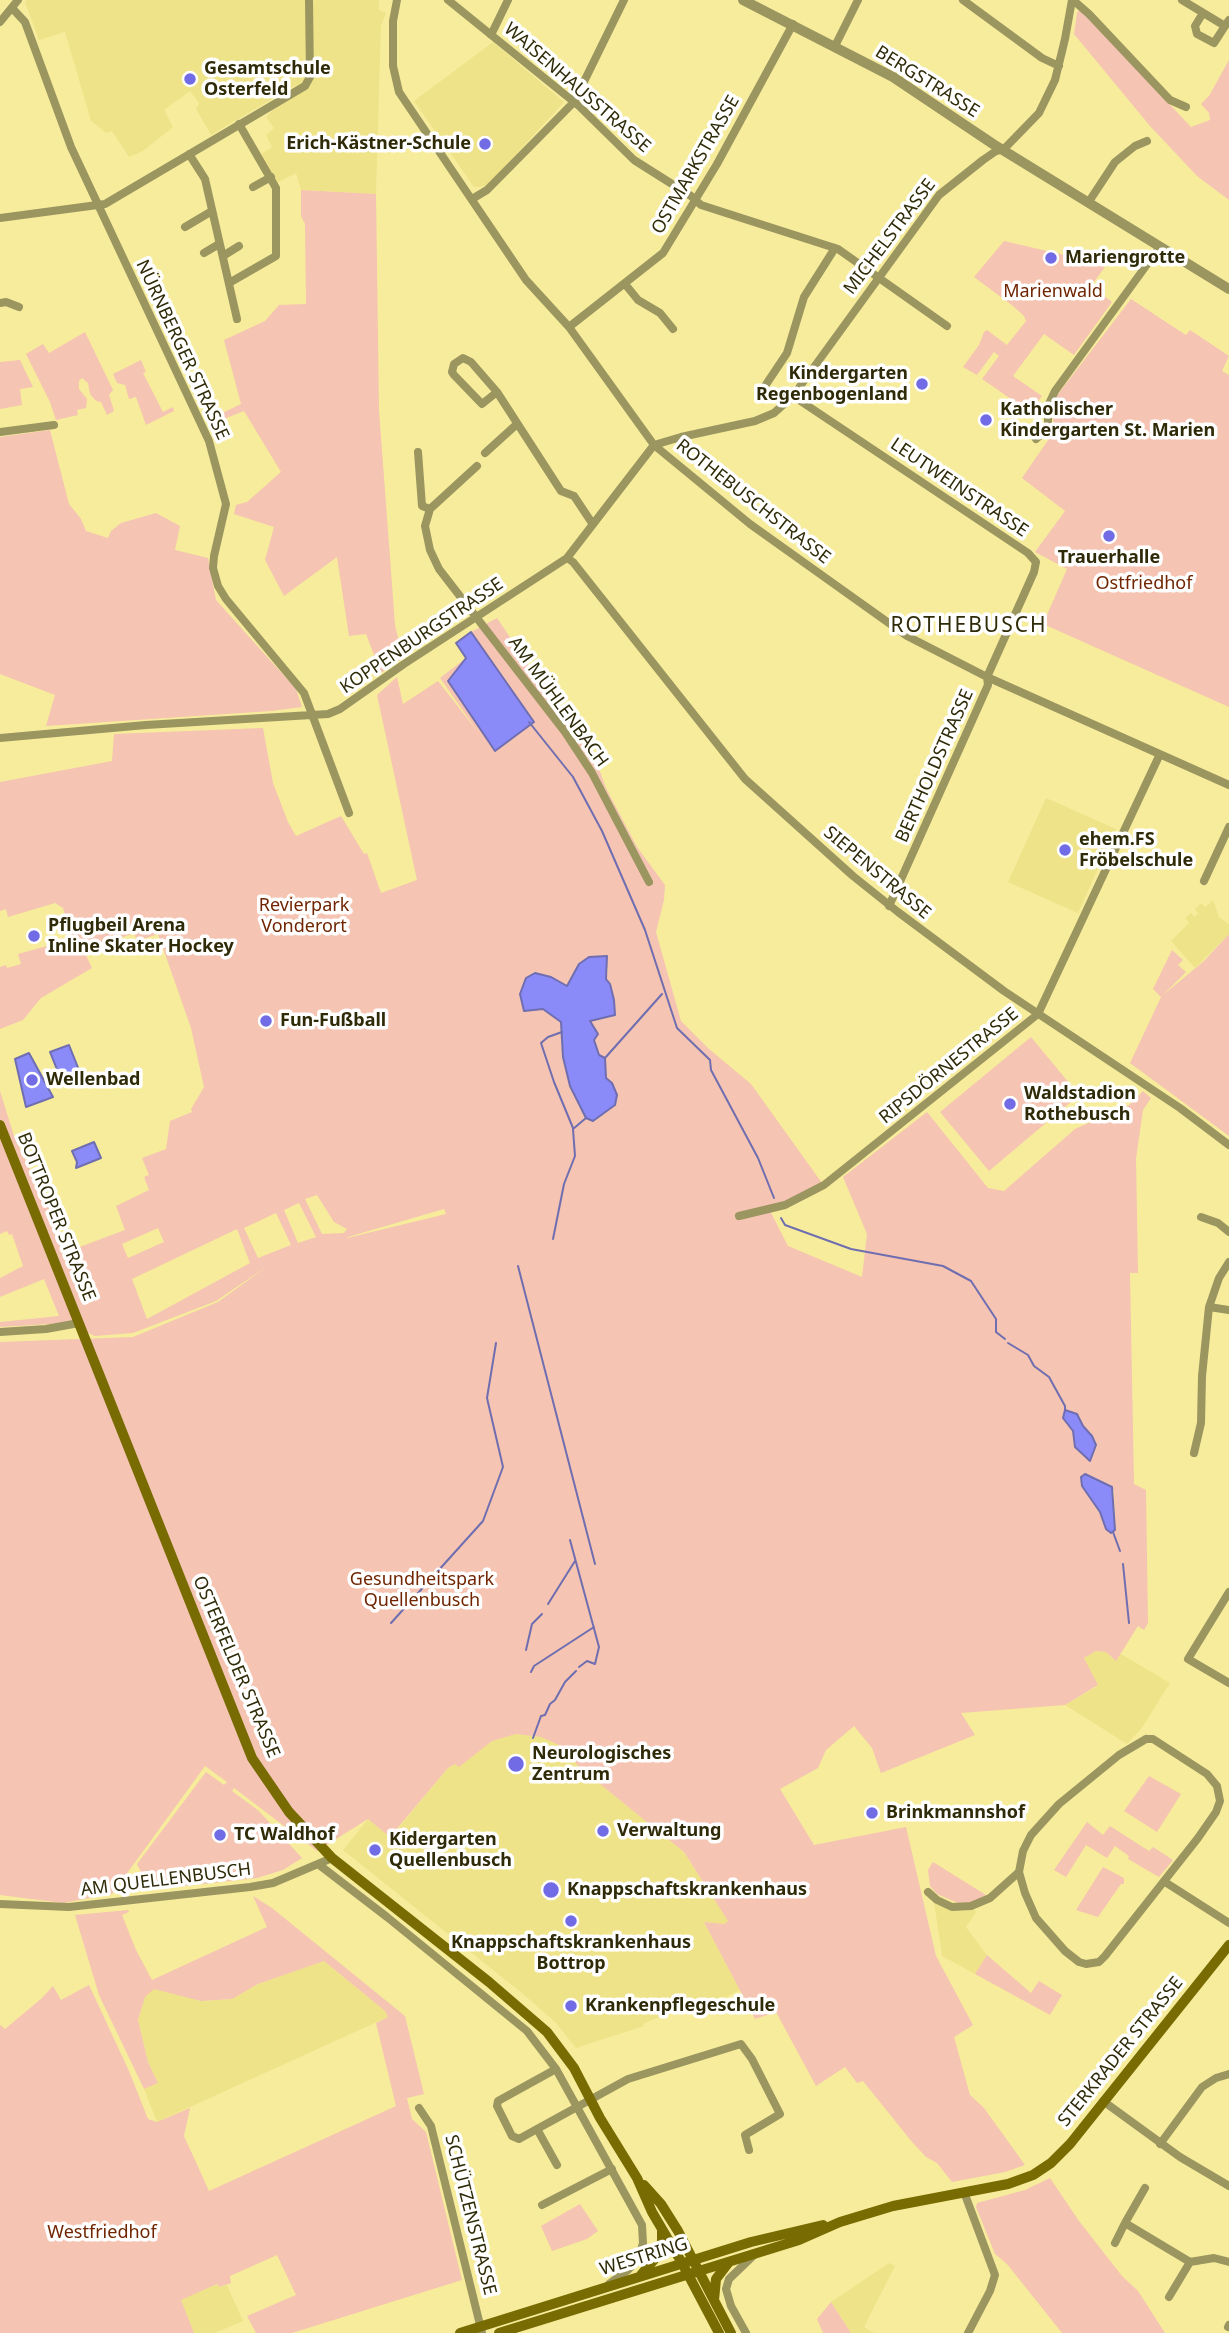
<!DOCTYPE html>
<meta charset="utf-8">
<style>
body{margin:0}
canvas{display:block;background:#f6ec9b}
</style>
<canvas width="1229" height="2333"></canvas>
<script>
const ctx = document.querySelector('canvas').getContext('2d');
ctx.lineJoin = 'round';
function fill(path, color) { ctx.fillStyle = color; ctx.fill(path, 'evenodd'); }
const toPath = rows => new Path2D(rows.map(r => 'M' + r).join(''));
function stroke(path, color, width, dash) { ctx.strokeStyle = color; ctx.lineWidth = width; ctx.lineCap = dash ? 'butt' : 'round'; ctx.setLineDash(dash || []); ctx.stroke(path); }
function drawText(font, color, halo, rows, align = 'center') {
  ctx.font = font + ' "Noto Sans",sans-serif'; ctx.lineWidth = 7; ctx.setLineDash([]); ctx.textBaseline = 'middle'; ctx.strokeStyle = halo; ctx.fillStyle = color; for (const [text, x, y, turn = 0] of rows) {
    ctx.save(); ctx.translate(x, y); ctx.rotate((+turn || 0) * Math.PI / 180); ctx.textAlign = isNaN(turn) ? turn : align; if (halo) ctx.strokeText(text, 0, 0); ctx.fillText(text, 0, 0); ctx.restore();
  }
}
fill(toPath([
 [27,0,379,0,379,10,386,13,381,26,376,194,301,190,296,173,277,183,261,154,272,147,266,135,274,128,266,117,296,85,211,135,196,109,199,103,190,91,164,110,173,127,143,151,129,157,112,131,106,133,91,121,65,32,39,40,25,2],
 [493,42,564,102,487,186,474,187,414,101],
 [1046,798,1116,829,1078,913,1008,882],
 [1213,900,1219,917,1229,924,1229,934,1195,968,1171,941,1189,923,1185,918,1191,913,1195,917,1198,913,1195,909,1201,903,1205,907],
 [1096,1651,1106,1652,1116,1661,1121,1654,1170,1683,1141,1729,1127,1744,1065,1705,1098,1686,1084,1658],
 [516,1734,541,1737,563,1747,579,1767,684,1852,728,1921,725,1924,704,1922,740,1990,713,2004,681,2014,677,2006,659,2013,660,2017,643,2024,644,2026,576,2048,555,2022,523,1994,343,1850,368,1819,391,1837,448,1768,455,1764,459,1766,491,1741],
 [934,1902,974,1909,976,1912,966,1927,987,1955,975,1974,942,1956],
 [324,1961,385,2011,388,2017,157,2122,144,2089,158,2083,148,2062,138,2020,145,1996,154,1988,201,2001,232,1999,258,1984],
 [889,2263,895,2266,864,2327,874,2333,851,2333,831,2302],
 [217,2284,219,2287,227,2285,243,2321,215,2333,194,2333,180,2300]
]), '#efe38a');
fill(toPath([
 [1080,9,1191,127,1210,120,1209,113,1201,104,1209,96,1229,60,1229,200,1197,176,1150,126,1074,34,1077,13],
 [301,190,376,194,379,410,395,625,403,658,381,673,366,634,349,636,337,557,284,596,265,560,274,527,234,514,236,505,247,502,281,472,244,411,211,424,208,420,241,404,224,340,265,321,279,305,306,304,305,224,301,216],
 [1004,241,1103,264,1105,267,1091,286,1112,302,1074,355,1044,334,1013,376,1042,396,1030,412,982,379,999,356,994,352,977,375,963,367,979,345,984,332,987,330,1007,345,1026,321,1024,316,1013,306,974,277],
 [1131,299,1175,328,1186,335,1190,330,1229,356,1222,371,1229,375,1229,707,1043,624,1067,569,1035,552,1065,511,1022,478,1055,430,1052,412,1055,398],
 [85,332,113,390,109,395,114,411,107,415,101,402,96,401,90,394,88,383,82,378,79,381,79,389,87,399,86,408,77,410,78,415,56,420,50,402,26,354,43,344,49,353],
 [20,360,33,387,20,389,22,405,0,409,0,362],
 [141,360,146,372,143,373,163,412,173,407,174,411,146,425,136,397,129,399,125,385,117,383,113,374],
 [50,430,69,504,81,519,86,531,108,538,111,531,121,523,156,513,180,526,175,550,208,558,216,600,296,689,302,707,271,711,46,726,55,695,0,674,0,437],
 [497,618,559,710,596,761,606,788,637,847,665,885,664,900,656,932,681,1021,709,1049,751,1084,822,1183,796,1197,768,1207,788,1246,862,1277,867,1234,843,1177,927,1112,988,1188,1004,1191,1075,1129,1129,1105,1143,1091,1151,1098,1143,1110,1136,1159,1138,1273,1130,1273,1134,1484,1146,1490,1148,1623,1144,1630,1138,1626,1116,1661,1106,1652,1096,1651,1084,1658,1098,1685,1065,1705,961,1713,975,1735,881,1773,872,1748,854,1726,826,1750,818,1768,780,1789,814,1845,906,1827,936,1956,973,2025,954,2037,970,2095,984,2108,1025,2165,1005,2172,952,2182,937,2163,926,2157,912,2142,863,2081,857,2083,845,2067,816,2086,776,2012,755,2019,704,1922,725,1924,728,1921,684,1852,579,1767,563,1747,541,1737,516,1734,492,1741,459,1767,455,1764,448,1768,390,1837,368,1819,317,1851,234,1788,232,1791,259,1811,302,1858,283,1870,257,1878,150,1890,137,1864,206,1772,224,1785,227,1782,205,1766,112,1894,63,1903,0,1895,0,1342,133,1337,218,1302,269,1265,216,1301,133,1333,95,1336,67,1323,0,1327,0,1322,59,1316,44,1279,0,1297,0,1278,23,1266,12,1234,9,1235,7,1231,0,1234,0,1091,14,1136,56,1223,78,1279,88,1276,77,1248,125,1230,116,1206,149,1190,144,1177,149,1175,142,1158,166,1149,170,1121,192,1112,191,1109,204,1087,191,1028,158,934,137,941,134,933,84,951,92,968,41,998,23,1020,0,1029,0,967,6,965,7,968,21,964,18,954,65,941,70,932,63,908,55,903,8,917,6,909,0,911,0,782,112,761,114,734,263,728,273,783,288,822,296,836,341,816,364,854,367,853,381,893,417,880,377,695,397,677,403,704,438,681,478,732,440,678,466,658,533,722,471,632],
 [608,968,606,979,589,1021,599,1055,605,1059,606,1078,612,1083,617,1095,615,1106,594,1121,570,1086,563,1057,561,1022,543,1008,551,977,567,986],
 [317,1195,334,1222,347,1229,344,1233,322,1234,305,1199],
 [299,1203,316,1237,298,1243,284,1210],
 [444,1209,446,1214,347,1238,348,1237],
 [276,1213,291,1245,258,1258,244,1228],
 [158,1228,164,1242,128,1258,122,1244],
 [237,1229,250,1263,147,1319,132,1279],
 [1065,1410,1069,1410,1079,1417,1083,1426,1092,1436,1096,1445,1089,1461,1077,1450,1073,1431,1063,1418],
 [1081,1477,1114,1491,1115,1530,1113,1532,1106,1529,1100,1512,1082,1486],
 [1229,934,1229,1136,1130,1063,1161,997,1153,989,1172,950,1183,960,1178,965,1186,972,1163,995,1204,961],
 [1031,1037,1079,1095,989,1171,940,1112],
 [1149,1776,1181,1794,1157,1832,1124,1811],
 [1087,1822,1103,1835,1110,1826,1149,1851,1153,1847,1173,1860,1159,1877,1128,1859,1129,1856,1115,1846,1107,1858,1086,1845,1066,1877,1054,1870],
 [933,1862,986,1895,973,1902,958,1903,937,1894,930,1886,928,1870],
 [1103,1867,1124,1878,1124,1884,1121,1884,1098,1917,1076,1910],
 [253,1896,272,1908,405,2016,424,2094,407,2098,412,2119,426,2132,462,2280,292,2333,256,2333,247,2316,296,2295,277,2255,230,2276,231,2283,219,2287,217,2284,181,2300,194,2333,0,2333,0,2025,5,2029,42,1998,53,1986,61,2000,89,1985,129,2071,148,2119,157,2122,190,2108,184,2136,209,2191,396,2106,376,2023,388,2017,385,2011,324,1961,258,1984,232,1999,201,2001,154,1989,145,1997,138,2020,148,2062,158,2083,144,2089,99,1995,75,1915,128,1910,129,1912,122,1915,136,1950,152,1980,267,1927],
 [987,1955,1031,1993,1039,1981,1062,1995,1050,2015,975,1974],
 [1050,2178,1079,2221,1122,2276,1138,2291,1165,2333,1062,2333,1007,2264,995,2254,976,2207,977,2203,1025,2190],
 [580,2204,598,2231,587,2239,552,2251,541,2226],
 [831,2302,851,2333,823,2333,817,2319]
]), '#f5c4b2');
const water = toPath([
 [471,632,534,722,495,751,448,681,466,658,456,643,471,632],
 [607,956,606,979,610,984,614,1000,615,1015,590,1021,598,1034,594,1040,599,1055,605,1058,606,1078,612,1083,617,1095,615,1105,593,1121,586,1118,570,1086,563,1057,561,1022,543,1009,524,1011,520,994,526,978,535,973,551,977,567,986,579,964,589,957,607,956],
 [69,1045,81,1075,62,1082,50,1052,69,1045],
 [29,1053,53,1097,26,1107,15,1059,29,1053],
 [94,1142,101,1158,76,1168,77,1162,72,1151,94,1142],
 [1065,1410,1077,1414,1083,1426,1092,1436,1096,1445,1090,1461,1075,1447,1073,1431,1063,1418,1065,1410],
 [1085,1474,1112,1487,1115,1530,1111,1533,1106,1529,1100,1512,1082,1486,1081,1477,1085,1474]
]);
fill(water, '#8b8af9');
stroke(water, '#6f6eb1', 2);
stroke(toPath([
 [529,722,573,777,602,831,645,930,677,1028,710,1060,711,1070,758,1158,774,1198],
 [562,1032,548,1037,541,1043,554,1082,573,1128],
 [605,1058,662,994],
 [781,1218,785,1225,851,1249,943,1266,971,1281,996,1319,996,1332,1005,1339],
 [553,1239,564,1184,575,1156,573,1129,586,1118],
 [518,1266,595,1564],
 [1008,1343,1028,1355,1034,1366,1049,1377,1065,1406,1065,1410],
 [1113,1532,1120,1551],
 [570,1540,599,1647,595,1664,587,1661,579,1667],
 [1123,1564,1129,1623],
 [548,1604,575,1561],
 [391,1623,483,1521,503,1467,487,1398,496,1343],
 [526,1650,532,1624,542,1614],
 [531,1672,534,1666,594,1627],
 [533,1738,541,1716,545,1715,550,1704,555,1700,565,1682,576,1671]
]), '#6f6eb1', 2);
stroke(toPath([
 [397,0,393,21,393,66,399,92,526,280,569,327,654,445,750,524,907,636,987,677,1229,785],
 [448,0,579,106,634,160,691,196,701,205,838,249,947,326],
 [963,0,1042,58,1059,66],
 [1073,0,1089,14,1170,100,1186,107],
 [1182,0,1225,26,1229,20],
 [12,8,25,22,71,147,209,441,226,504,214,556,213,568,218,586,226,599,304,693,349,813],
 [1203,13,1195,26,1197,34,1214,43,1225,26],
 [0,22,18,0],
 [491,35,508,0],
 [835,46,858,0],
 [189,154,205,179,237,319],
 [253,187,271,177],
 [472,199,487,190,574,102,624,0],
 [1088,203,1115,162,1135,146,1147,141],
 [0,218,105,204,305,86,310,77,309,0],
 [185,227,212,211],
 [204,253,219,244],
 [223,256,239,246],
 [229,283,276,256,276,188,239,124],
 [625,284,638,300,660,313,673,329],
 [0,303,6,302,19,307],
 [569,327,663,253,717,164,793,24],
 [497,392,482,404,454,375,452,372,454,364,463,358,471,362,497,392,561,491,574,496,592,523],
 [793,396,1028,553,1036,562,1034,572,987,677,988,685,889,906],
 [789,400,763,389,787,353,804,297,835,248],
 [0,432,54,425],
 [1036,439,1048,428,1048,406,1055,391,1159,248],
 [418,452,422,506,430,509,425,526,430,550,439,569,565,732,592,773,649,882],
 [485,453,517,424],
 [430,509,477,466],
 [567,558,573,562,745,779,853,876,898,912,1004,991,1180,1108,1229,1145],
 [0,738,146,725,328,714,340,709,404,664,567,558,654,445,681,437,755,421,774,413,793,396,939,195,983,160,996,151,1004,149,1039,113,1055,80,1065,39,1072,0],
 [1204,881,1229,827],
 [739,1216,785,1205,824,1185,1038,1014,1160,754],
 [1201,1217,1218,1223,1229,1232],
 [1209,1307,1229,1310],
 [0,1332,46,1329,79,1323],
 [1194,1453,1201,1423,1202,1376,1209,1307,1219,1278,1229,1262],
 [1229,1592,1188,1659,1229,1683],
 [1146,1739,1153,1739,1207,1774,1217,1786,1220,1801,1216,1812,1198,1838,1105,1956,1099,1962,1086,1964,1079,1962,1065,1951,1036,1918,1025,1893,1019,1872,1023,1851,1031,1835,1059,1804,1119,1755,1146,1739],
 [318,1864,387,1917,527,2031,556,2069,642,2225,643,2243,638,2260,628,2270,609,2284],
 [1165,1882,1229,1923],
 [928,1892,937,1900,952,1907,971,1906,990,1898,1019,1872],
 [0,1904,69,1907,250,1887,273,1883,332,1858],
 [556,2069,498,2101,497,2106,512,2136,519,2139,537,2129,628,2079,741,2044,752,2059,780,2114,745,2135,749,2150],
 [1103,2101,1180,2157,1229,2186],
 [419,2108,431,2126,482,2333],
 [537,2129,557,2165],
 [1160,2144,1202,2087,1216,2078,1229,2074],
 [1145,2188,1125,2223,1190,2262,1214,2258,1229,2262],
 [964,2192,995,2275,990,2291,968,2333],
 [542,2205,612,2169],
 [1115,2243,1125,2223],
 [1169,2297,1190,2262],
 [1228,2327,1229,2325],
 [746,2333,731,2306,726,2289,729,2279,755,2254]
]), '#9b9560', 8);
stroke(toPath([
 [743,0,893,77,993,144,1229,289]
]), '#9b9560', 10);
stroke(toPath([
 [0,1125,252,1758,289,1812,332,1858,489,1982,547,2032,574,2068,600,2118,637,2178,652,2212,682,2263,719,2333],
 [644,2185,661,2204,678,2231,731,2333],
 [641,2275,658,2255,662,2241,662,2229],
 [714,2300,716,2279,729,2262],
 [460,2333,751,2242,823,2225],
 [499,2333,799,2240,840,2222,893,2206,1008,2184,1033,2175,1051,2163,1070,2144,1229,1945]
]), '#776b02', 10);
for (const [x, y, r, color] of [
 [190,79,7,"#726be6"],
 [485,144,7,"#726be6"],
 [1051,258,7,"#726be6"],
 [922,384,7,"#726be6"],
 [986,420,7,"#726be6"],
 [1109,536,7,"#726be6"],
 [1065,850,7,"#726be6"],
 [34,936,7,"#726be6"],
 [266,1021,7,"#726be6"],
 [32,1080,7,"#726be6"],
 [1010,1104,7,"#726be6"],
 [516,1764,9,"#726be6"],
 [872,1813,7,"#726be6"],
 [603,1831,7,"#726be6"],
 [220,1835,7,"#726be6"],
 [375,1850,7,"#726be6"],
 [551,1890,9,"#726be6"],
 [571,1921,7,"#726be6"],
 [571,2006,7,"#726be6"]
]) { const dot = new Path2D(); dot.arc(x, y, r, 0, 2 * Math.PI); ctx.fillStyle = color; ctx.fill(dot); stroke(dot, '#fff', 2.5); }
drawText('bold 18px', '#2f2b08', '#fff', [
 ["Gesamtschule",204,69],
 ["Osterfeld",204,90],
 ["Erich-Kästner-Schule",471,144,"right"],
 ["Mariengrotte",1065,258],
 ["Kindergarten",908,374,"right"],
 ["Regenbogenland",908,395,"right"],
 ["Katholischer",1000,410],
 ["Kindergarten St. Marien",1000,431],
 ["Trauerhalle",1109,558,"center"],
 ["ehem.FS",1079,840],
 ["Fröbelschule",1079,861],
 ["Pflugbeil Arena",48,926],
 ["Inline Skater Hockey",48,947],
 ["Fun-Fußball",280,1021],
 ["Wellenbad",46,1080],
 ["Waldstadion",1024,1094],
 ["Rothebusch",1024,1115],
 ["Neurologisches",532,1754],
 ["Zentrum",532,1775],
 ["Brinkmannshof",886,1813],
 ["Verwaltung",617,1831],
 ["TC Waldhof",234,1835],
 ["Kidergarten",389,1840],
 ["Quellenbusch",389,1861],
 ["Knappschaftskrankenhaus",567,1890],
 ["Knappschaftskrankenhaus",571,1943,"center"],
 ["Bottrop",571,1964,"center"],
 ["Krankenpflegeschule",585,2006]
], 'left');
drawText('18px', '#2f2b08', '#fff', [
 ["BERGSTRASSE",927,82,32],
 ["WAISENHAUSSTRASSE",577,88,41],
 ["OSTMARKSTRASSE",696,165,-60],
 ["MICHELSTRASSE",890,237,-53],
 ["NÜRNBERGER STRASSE",182,350,65],
 ["LEUTWEINSTRASSE",959,488,34],
 ["ROTHEBUSCHSTRASSE",753,502,38],
 ["KOPPENBURGSTRASSE",422,636,-34],
 ["AM MÜHLENBACH",558,702,54],
 ["BERTHOLDSTRASSE",935,766,-66],
 ["SIEPENSTRASSE",877,873,40],
 ["RIPSDÖRNESTRASSE",949,1066,-39],
 ["BOTTROPER STRASSE",56,1217,68],
 ["OSTERFELDER STRASSE",236,1667,67],
 ["AM QUELLENBUSCH",166,1880,-7],
 ["STERKRADER STRASSE",1121,2052,-51],
 ["SCHÜTZENSTRASSE",470,2215,76],
 ["WESTRING",644,2257,-17]
]);
drawText('18px', '#702500', '#fff', [
 ["Marienwald",1053,292],
 ["Ostfriedhof",1144,584],
 ["Revierpark",304,906],
 ["Vonderort",304,927],
 ["Gesundheitspark",422,1580],
 ["Quellenbusch",422,1601],
 ["Westfriedhof",102,2233]
]);
ctx.letterSpacing = '2px';
drawText('21px', '#2f2b08', '#fff', [
 ["ROTHEBUSCH",969,626]
]);
ctx.letterSpacing = '0px';
</script>
